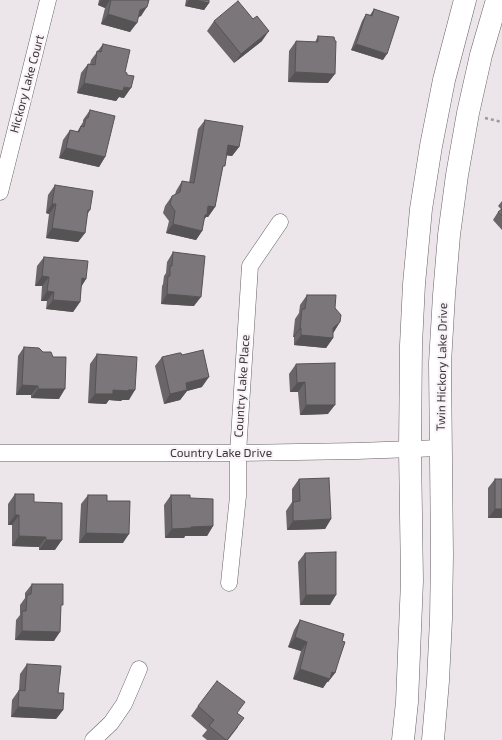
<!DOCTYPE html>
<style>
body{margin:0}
canvas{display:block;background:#ece6ea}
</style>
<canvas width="502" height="740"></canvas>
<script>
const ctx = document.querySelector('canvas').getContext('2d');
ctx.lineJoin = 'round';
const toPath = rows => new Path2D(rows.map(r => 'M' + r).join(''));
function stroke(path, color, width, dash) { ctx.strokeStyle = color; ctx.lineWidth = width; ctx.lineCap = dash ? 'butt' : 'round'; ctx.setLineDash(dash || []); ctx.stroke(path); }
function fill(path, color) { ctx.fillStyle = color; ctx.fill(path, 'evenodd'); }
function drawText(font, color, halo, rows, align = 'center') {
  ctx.font = font + ' "Exo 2",sans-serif'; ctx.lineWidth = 4; ctx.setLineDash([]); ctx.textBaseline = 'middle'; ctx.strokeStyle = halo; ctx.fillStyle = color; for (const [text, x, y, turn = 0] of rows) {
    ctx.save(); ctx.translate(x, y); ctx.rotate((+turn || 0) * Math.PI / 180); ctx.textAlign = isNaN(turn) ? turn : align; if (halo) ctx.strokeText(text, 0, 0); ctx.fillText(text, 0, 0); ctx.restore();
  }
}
const street = toPath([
 [0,192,48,0],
 [0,453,238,453,357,451,441,448],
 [229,583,238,496,238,453,250,266,280,222],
 [93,740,111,723,124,704,139,669]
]);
const secondary = toPath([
 [403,740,407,702,412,581,410,449,411,345,414,284,421,209,431,146,444,80,465,0],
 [433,740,438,681,441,619,442,555,440,363,444,295,449,235,457,175,468,113,481,55,497,0]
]);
stroke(street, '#666164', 17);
stroke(secondary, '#666164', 23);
stroke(toPath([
 [485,118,502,122]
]), '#9d989b', 2.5, [3, 3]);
stroke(street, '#fff', 16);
stroke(secondary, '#fff', 22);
fill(toPath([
 [99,0,149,0,141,16,138,17,130,32,101,24,105,8,98,5],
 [186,0,209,0,209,3,204,10,185,6],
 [374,9,383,60,351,50,362,21,366,14,370,15],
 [214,21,262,41,234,63,207,31],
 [318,36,328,83,288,82,289,51,296,41,315,42],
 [103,44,125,72,124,98,119,97,116,101,77,93,81,73,88,64,90,64,91,60],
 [90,110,105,157,99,167,59,158,63,140,70,130,77,132,83,122,83,120],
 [205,120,239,147,232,156,227,155,222,170,215,207,208,217,206,217,204,219,202,231,196,240,166,233,169,221,163,213,165,206,172,196,175,195,176,191,182,181,189,183,198,129],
 [55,185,90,210,87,215,85,233,78,242,46,238,49,214,46,213,48,195],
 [502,201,502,230,493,220,498,212,501,209,498,206],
 [173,252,194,306,161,304,162,286,163,284,164,276,166,273,167,262],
 [44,257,86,279,81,286,80,302,73,312,46,309,47,301,41,301,42,286,35,286,37,266],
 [307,295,335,308,340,322,333,332,333,338,326,348,294,345,294,337,293,337,295,319,299,313,300,305],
 [24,347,59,399,31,398,31,395,16,395,18,356],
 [97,354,129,400,122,400,121,401,109,400,106,404,88,403,90,364],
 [182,355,202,387,187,391,180,400,164,404,155,366,162,357],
 [296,364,328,414,300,415,298,392,290,392,289,374],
 [299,479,331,519,325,529,287,530,286,511,292,502,292,489],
 [495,479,502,479,502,522,502,518,488,518,488,488],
 [15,494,34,502,55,550,39,550,39,547,12,546,12,525,8,525,8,504],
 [88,495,107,501,123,543,79,543,81,504],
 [171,495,190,498,213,526,207,536,185,536,184,538,165,538,164,505],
 [305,553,330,605,300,605,298,562],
 [32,584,61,608,54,641,15,640,16,620,20,615,20,605,25,598,25,593],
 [300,620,342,641,335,673,328,682,327,682,323,688,293,679,301,651,288,647,294,630],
 [27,664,58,693,63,710,56,719,11,717,12,700,19,690,20,674],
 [198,706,238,713,238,727,228,740,207,740,202,736,207,730,191,716]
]), '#6a6568');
fill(toPath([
 [101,0,110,0,105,8,98,5],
 [189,0,194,0,209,3,204,10,185,6],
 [147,7,141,16,133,19,140,10],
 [108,14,137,23,130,32,101,24],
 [269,31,262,41,234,63,241,54],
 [356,44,387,54,383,60,351,50],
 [295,72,335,74,328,83,288,82],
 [84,83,124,87,131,88,124,98,119,97,116,101,77,93],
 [228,145,239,147,232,156,222,155],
 [66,148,105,157,99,167,59,158],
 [52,204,56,204,49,214,46,213],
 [208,206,215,207,208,217,206,217,200,225],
 [173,224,202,231,196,240,166,233],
 [52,228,85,233,78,242,46,238],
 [42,276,49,277,42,286,35,286],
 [82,278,86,279,80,289],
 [47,291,54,292,47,301,41,301],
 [167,294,201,297,194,306,161,304],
 [53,300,80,302,73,312,46,309],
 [340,322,334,332,327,338,333,338,326,348,294,345,301,335,333,328],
 [300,328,301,328,294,337,293,337],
 [209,377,202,387,187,391,180,400,164,404,170,394,186,383],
 [305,382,298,392,290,392,297,383],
 [22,385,38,386,31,395,16,395],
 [38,389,65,389,59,399,31,398],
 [113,390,135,390,129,400,122,400,121,401,109,400,106,404,88,403,95,394],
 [306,405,335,405,328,414,300,415],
 [495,509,502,509,502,518,488,518],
 [15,515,19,515,12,525,8,525],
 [331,519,325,529,287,530,293,521],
 [213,526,207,536,185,536,184,538,165,538,172,529,191,527],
 [86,533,129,534,123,543,79,543],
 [19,536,46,537,39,547,12,546],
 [46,540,62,540,55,550,39,550],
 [306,595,336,595,330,605,300,605],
 [22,631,60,632,54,641,15,640],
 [295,637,307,642,301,651,288,647],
 [300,669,332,672,335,673,328,682,327,682,323,688,293,679],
 [18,707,63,710,56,719,11,717]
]), '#565355');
const building = toPath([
 [111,0,149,0,147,7,140,10,137,23,108,14,111,0],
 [194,0,209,0,209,3,194,0],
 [238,1,253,19,257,16,269,31,241,54,214,21,238,1],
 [374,9,399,17,387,54,356,44,366,14,372,16,374,9],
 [318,36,334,37,335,41,336,41,335,74,295,72,296,41,318,42,318,36],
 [103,44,130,50,125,72,127,73,127,75,134,76,131,88,124,87,123,91,84,83,88,64,95,65,97,51,101,52,103,44],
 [90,110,115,116,105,157,66,148,70,130,79,132,81,126,84,127,86,118,88,118,90,110],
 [205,120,243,126,239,147,228,145,225,166,223,166,215,207,208,206,207,215,205,215,202,231,173,224,175,211,170,204,172,196,180,192,182,181,194,183,205,120],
 [55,185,93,191,90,210,88,210,85,233,52,228,56,204,52,204,55,185],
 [502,209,502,216,498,212,502,209],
 [173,252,205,256,201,297,167,294,168,276,170,276,170,266,172,266,173,252],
 [44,257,88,261,86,279,82,278,80,302,53,300,54,292,47,291,49,277,42,276,44,257],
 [307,295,336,295,335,308,341,315,340,322,333,328,333,338,301,335,301,328,300,328,302,309,305,309,307,295],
 [24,347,39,348,43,352,51,352,53,357,66,357,65,389,38,389,38,386,22,385,24,347],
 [203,350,209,377,186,383,187,390,170,394,162,357,179,353,181,353,182,355,203,350],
 [97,354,137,357,135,390,128,390,128,391,113,390,113,394,95,394,97,354],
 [335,363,335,405,306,405,305,382,297,383,296,364,335,363],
 [329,478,331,519,293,521,293,502,300,501,299,479,329,478],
 [495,479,502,479,502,509,495,509,495,479],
 [15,494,34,494,34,502,62,503,62,540,46,540,46,537,19,536,19,515,15,515,15,494],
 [88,495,107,495,107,501,130,501,129,534,86,533,88,495],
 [171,495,190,495,190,498,213,499,213,526,191,527,191,528,172,529,171,495],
 [336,552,336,595,306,595,305,553,336,552],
 [32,584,63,584,63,605,61,605,60,632,22,631,22,611,26,611,27,595,31,594,32,584],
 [300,620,344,634,342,641,345,642,339,660,335,673,332,672,330,679,300,669,307,642,295,637,300,620],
 [27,664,61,666,58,693,64,693,63,710,18,707,19,690,25,691,27,664],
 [217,681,245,702,237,713,244,718,227,740,226,740,209,726,214,720,198,706,217,681]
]);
fill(building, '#7b7679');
stroke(building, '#565355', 1);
drawText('12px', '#3a3739', '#f9f3f7', [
 ["Hickory Lake Court",27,84,-75],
 ["Twin Hickory Lake Drive",442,367,-89],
 ["Country Lake Place",242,386,-86],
 ["Country Lake Drive",221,453]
]);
</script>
